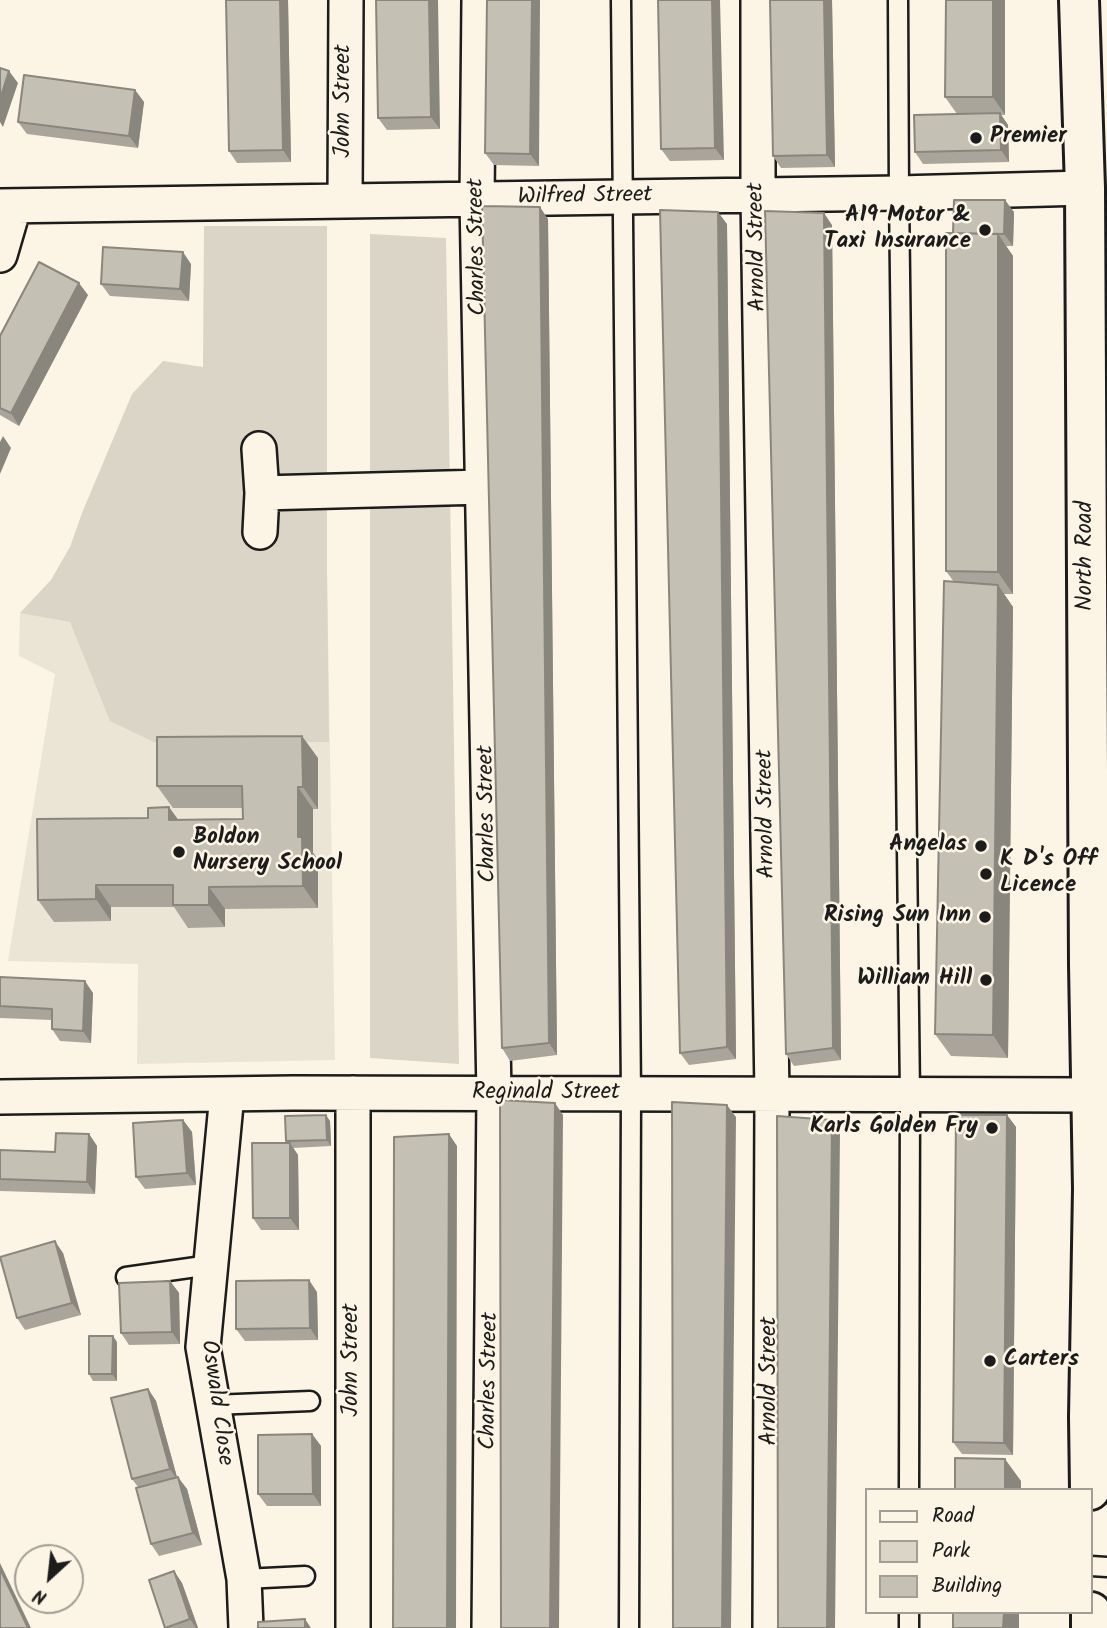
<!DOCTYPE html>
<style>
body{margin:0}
#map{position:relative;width:1107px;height:1628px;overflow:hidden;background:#fcf5e5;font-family:Kalam,sans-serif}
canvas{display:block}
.legend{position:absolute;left:865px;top:1488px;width:228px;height:126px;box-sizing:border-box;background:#fcf5e5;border:2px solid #a29e95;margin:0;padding:9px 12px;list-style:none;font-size:21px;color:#1c1c1c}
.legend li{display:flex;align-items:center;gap:14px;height:35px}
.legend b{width:35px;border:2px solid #a29e95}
.north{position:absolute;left:14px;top:1544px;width:70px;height:70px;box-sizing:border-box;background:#fcf5e5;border:2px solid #a29e95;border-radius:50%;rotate:207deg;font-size:19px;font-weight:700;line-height:28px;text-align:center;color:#1c1c1c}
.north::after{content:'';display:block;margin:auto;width:24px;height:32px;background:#1c1c1c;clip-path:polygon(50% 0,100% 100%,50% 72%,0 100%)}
</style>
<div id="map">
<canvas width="1107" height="1628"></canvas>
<ul class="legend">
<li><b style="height:9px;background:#fcf5e5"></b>Road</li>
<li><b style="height:19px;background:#dbd5c8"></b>Park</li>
<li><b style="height:19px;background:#c4c0b3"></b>Building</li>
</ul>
<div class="north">N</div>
</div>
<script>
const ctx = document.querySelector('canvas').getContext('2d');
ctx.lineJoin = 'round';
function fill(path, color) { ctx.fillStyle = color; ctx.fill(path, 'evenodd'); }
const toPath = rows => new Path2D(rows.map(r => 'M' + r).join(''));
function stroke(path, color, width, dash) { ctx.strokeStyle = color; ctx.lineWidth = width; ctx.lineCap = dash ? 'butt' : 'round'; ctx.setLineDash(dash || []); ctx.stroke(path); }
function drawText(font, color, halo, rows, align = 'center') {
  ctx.font = font + ' Kalam,sans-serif'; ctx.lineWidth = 5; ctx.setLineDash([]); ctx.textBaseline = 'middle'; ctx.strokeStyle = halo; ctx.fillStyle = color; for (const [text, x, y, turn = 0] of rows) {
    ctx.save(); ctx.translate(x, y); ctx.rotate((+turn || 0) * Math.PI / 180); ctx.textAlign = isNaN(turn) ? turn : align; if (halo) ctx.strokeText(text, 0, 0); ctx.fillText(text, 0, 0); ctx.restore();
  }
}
fill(toPath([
 [70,547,327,571,335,1060,137,1064,138,964,8,961,55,674,19,656,20,613,51,580]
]), '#ebe5d6');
fill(toPath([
 [204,226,327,226,327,571,329,742,156,743,110,721,70,622,20,613,51,580,70,547,82,513,132,394,163,361,203,367],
 [370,234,446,238,459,1064,370,1058]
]), '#dbd5c8');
const service = toPath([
 [621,0,631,1094,629,1628],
 [898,0,899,193,910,1095,909,1490],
 [126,1277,210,1265],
 [213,1405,310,1401],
 [1091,1566,1107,1567],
 [244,1579,305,1576],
 [909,1628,909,1612]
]);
const minor = toPath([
 [479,0,477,199,494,1094,489,1628],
 [758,0,758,195,772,1095,770,1628],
 [345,201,346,0],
 [0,206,899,193,1085,188],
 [0,255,14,207],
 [259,449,262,493,483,487],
 [260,532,262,493],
 [227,1094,203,1347,244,1579,246,1628],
 [0,1097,293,1093,1091,1095],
 [353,1628,353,1093]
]);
const tertiary = toPath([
 [1079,0,1085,188,1089,965,1093,1189,1089,1417,1090,1490],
 [1091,1628,1091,1612]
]);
stroke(service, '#1c1c1c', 23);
stroke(minor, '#1c1c1c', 38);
stroke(tertiary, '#1c1c1c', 44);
stroke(service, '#fcf5e5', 18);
stroke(minor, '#fcf5e5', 33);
stroke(tertiary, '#fcf5e5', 38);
fill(toPath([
 [226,0,288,0,291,162,237,163,229,151],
 [376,0,440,129,387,130,378,118],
 [487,0,539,166,494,165,485,153],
 [658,0,724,160,670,161,661,149],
 [770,0,832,0,835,167,781,168,773,156],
 [946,0,1005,115,1001,115,1008,125,1009,162,923,164,915,152,957,114,945,97],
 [135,90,144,102,138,148,27,134,18,122],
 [1014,212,1013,246,1006,246,1013,256,1013,594,1004,594,1013,607,1008,1058,951,1056,935,1034,954,582,946,571,953,233],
 [548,219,557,1055,510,1061,502,1048],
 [727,224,736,1059,689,1065,680,1053],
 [832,225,841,1060,794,1066,786,1054],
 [191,264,189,301,110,296,101,284],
 [88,295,19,426,0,415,0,336],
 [318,758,318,809,313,809,313,853,318,859,318,908,225,909,225,927,188,928,174,907,111,907,111,921,54,922,38,900,178,820,243,819,243,808,173,808,157,786],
 [0,977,93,993,91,1043,60,1041,52,1029,52,1020,0,1018],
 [1007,1115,1016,1127,1013,1455,962,1454,953,1442],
 [183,1120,192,1132,196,1185,145,1189,136,1177],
 [330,1121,331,1146,293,1148,298,1155,299,1230,261,1230,253,1218,287,1143,286,1141],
 [89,1134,97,1146,95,1194,0,1191,0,1150,55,1152],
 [63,1253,81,1315,25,1330,17,1318],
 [170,1281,179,1293,180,1344,129,1345,121,1333],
 [317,1292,318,1340,245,1341,236,1329],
 [117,1342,117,1381,93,1381,89,1374],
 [148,1389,156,1401,177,1477,187,1489,202,1545,159,1556,151,1544,138,1487,132,1479],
 [312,1434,321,1446,321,1506,267,1506,258,1494],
 [174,1571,182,1583,198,1628,165,1628]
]), '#a9a59a');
fill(toPath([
 [280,0,288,0,291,162,283,150],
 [429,0,438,0,440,129,431,117],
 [532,0,540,0,539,166,530,154],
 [712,0,720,0,724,160,715,148],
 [824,0,832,0,835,167,827,155],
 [993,0,1005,0,1005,115,993,97],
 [9,71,18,83,3,127,0,122,0,99],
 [135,90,144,102,138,148,129,136],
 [1000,113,1008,125,1009,162,1001,150],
 [1005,200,1014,212,1013,246,1004,234],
 [540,207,548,219,557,1055,549,1043],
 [718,212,727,224,736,1059,727,1047],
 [824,213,832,225,841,1060,833,1048],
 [998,234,1013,256,1013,594,998,572],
 [183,252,191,264,189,301,180,289],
 [79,283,88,295,19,426,11,413],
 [3,436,11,448,0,474,0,442],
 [998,585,1013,607,1008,1058,993,1035],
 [302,736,318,758,318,809,303,787],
 [298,787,313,809,313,853,318,859,318,908,303,886,298,837],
 [169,807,185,829,169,820],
 [96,885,111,907,111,921,96,899],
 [209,887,225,909,225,927,209,905],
 [85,981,93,993,91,1043,83,1031],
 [555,1103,563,1115,559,1628,550,1628],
 [727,1105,736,1117,731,1628,722,1628],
 [326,1115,330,1121,331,1146,327,1140],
 [1007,1115,1016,1127,1013,1455,1004,1443],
 [183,1120,192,1132,196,1185,187,1173],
 [832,1120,840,1132,835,1628,827,1628],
 [89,1134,97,1146,95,1194,87,1182],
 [449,1134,457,1146,456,1628,447,1628],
 [290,1143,298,1155,299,1230,290,1218],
 [55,1241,63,1253,81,1315,72,1303],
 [309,1280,317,1292,318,1340,310,1328],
 [170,1281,179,1293,180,1344,172,1332],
 [113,1336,117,1342,117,1381,112,1374],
 [148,1389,156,1401,178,1481,170,1469],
 [312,1434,321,1446,321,1506,313,1494],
 [1005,1459,1021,1481,1021,1490,1005,1490],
 [178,1477,187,1489,202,1545,193,1533],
 [0,1563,31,1628,28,1628,0,1569],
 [174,1571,182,1583,198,1628,196,1628,190,1619],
 [1004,1612,1019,1612,1019,1628,1003,1628],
 [305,1619,311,1628,305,1628]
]), '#89867d');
const building = toPath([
 [226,0,280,0,283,150,229,151,226,0],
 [376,0,429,0,431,117,378,118,376,0],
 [487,0,532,0,530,154,485,153,487,0],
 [658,0,712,0,715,148,661,149,658,0],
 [770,0,824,0,827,155,773,156,770,0],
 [946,0,993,0,993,97,945,97,946,0],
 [0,68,9,71,0,99,0,68],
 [24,75,135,90,129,136,18,122,24,75],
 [1000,113,1001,150,915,152,914,115,1000,113],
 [954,200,1005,200,1004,234,953,233,954,200],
 [482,206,540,207,549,1043,502,1048,482,206],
 [660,210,718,212,727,1047,680,1053,660,210],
 [765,211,824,213,833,1048,786,1054,765,211],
 [946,233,998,234,998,572,946,571,946,233],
 [103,247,183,252,180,289,101,284,103,247],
 [39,262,79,283,11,413,0,408,0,336,39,262],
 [944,581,998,585,993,1035,935,1034,944,581],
 [302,736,303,787,298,787,298,837,302,837,303,886,209,887,209,905,173,905,173,885,96,885,96,899,38,900,37,819,148,818,148,808,169,807,169,820,243,819,242,786,157,786,157,737,302,736],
 [0,977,85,981,83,1031,52,1029,52,1009,0,1006,0,977],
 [500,1100,555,1103,550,1628,501,1628,500,1100],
 [672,1102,727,1105,722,1628,673,1628,672,1102],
 [326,1115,327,1140,286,1141,285,1116,326,1115],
 [956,1115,1007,1115,1004,1443,953,1442,956,1115],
 [777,1116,832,1120,827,1628,778,1628,777,1116],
 [183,1120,187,1173,136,1177,133,1123,183,1120],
 [56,1133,89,1134,87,1182,0,1179,0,1150,55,1152,56,1133],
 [449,1134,447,1628,393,1628,394,1137,449,1134],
 [252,1143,290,1143,290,1218,253,1218,252,1143],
 [55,1241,72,1303,17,1318,0,1257,55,1241],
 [309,1280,310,1328,236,1329,236,1281,309,1280],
 [170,1281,172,1332,121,1333,119,1283,170,1281],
 [89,1336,113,1336,112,1374,89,1374,89,1336],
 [148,1389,170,1469,132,1479,111,1398,148,1389],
 [312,1434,313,1494,258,1494,258,1435,312,1434],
 [955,1458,1005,1459,1005,1490,955,1490,955,1458],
 [178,1477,193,1533,151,1544,136,1488,178,1477],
 [0,1569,28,1628,0,1628,0,1569],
 [174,1571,190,1619,165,1628,149,1580,174,1571],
 [953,1612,1004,1612,1003,1628,953,1628,953,1612],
 [305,1619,305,1628,258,1628,258,1622,305,1619]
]);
fill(building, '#c4c0b3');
stroke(building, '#89867d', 2);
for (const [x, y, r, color] of [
 [976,138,7,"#1c1c1c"],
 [985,230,7,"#1c1c1c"],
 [981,846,7,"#1c1c1c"],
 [179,852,7,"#1c1c1c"],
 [986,874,7,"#1c1c1c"],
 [985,917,7,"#1c1c1c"],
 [986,980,7,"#1c1c1c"],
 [992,1128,7,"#1c1c1c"],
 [990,1361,7,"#1c1c1c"]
]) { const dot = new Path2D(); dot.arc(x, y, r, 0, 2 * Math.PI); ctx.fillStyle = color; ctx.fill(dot); stroke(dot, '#fcf5e5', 2.5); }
drawText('23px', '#1c1c1c', '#fcf5e5', [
 ["John Street",345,101,-90],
 ["Wilfred Street",585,198,-1],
 ["Charles Street",479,247,-91],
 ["Arnold Street",759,247,-91],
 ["North Road",1087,556,-90],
 ["Charles Street",489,814,-91],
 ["Arnold Street",768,814,-91],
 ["Reginald Street",546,1094],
 ["John Street",353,1360,-90],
 ["Charles Street",491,1381,-89],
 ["Arnold Street",771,1381,-90],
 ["Oswald Close",215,1403,82]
]);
drawText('bold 23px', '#1c1c1c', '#fcf5e5', [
 ["Premier",990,138,"left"],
 ["A19 Motor &",971,217],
 ["Taxi Insurance",971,243],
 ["Boldon",193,839,"left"],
 ["Nursery School",193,865,"left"],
 ["Angelas",967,846],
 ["K D's Off",1000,861,"left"],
 ["Licence",1000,887,"left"],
 ["Rising Sun Inn",971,917],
 ["William Hill",972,980],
 ["Karls Golden Fry",978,1128],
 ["Carters",1004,1361,"left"]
], 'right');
</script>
